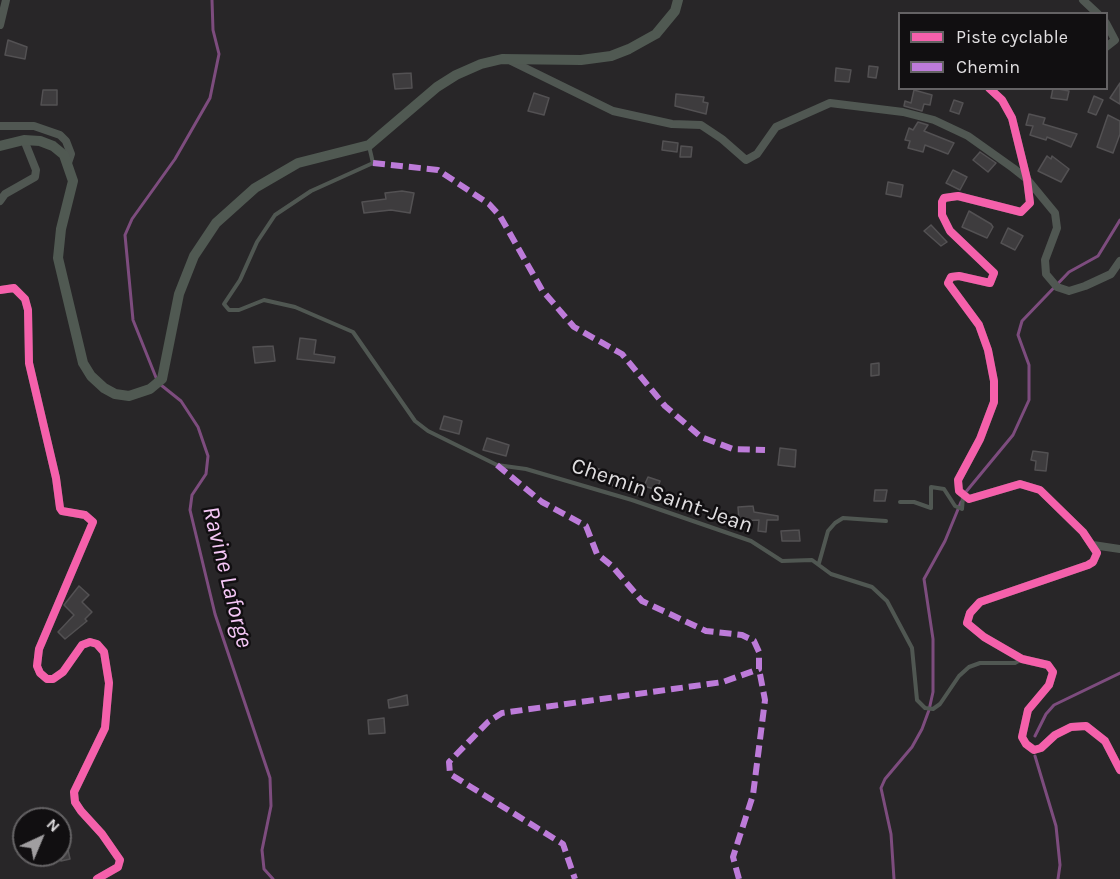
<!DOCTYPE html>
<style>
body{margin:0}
#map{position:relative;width:1120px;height:879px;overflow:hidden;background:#282628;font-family:Karla,sans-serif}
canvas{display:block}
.legend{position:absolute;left:898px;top:12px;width:210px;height:78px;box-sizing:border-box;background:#110f11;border:2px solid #646264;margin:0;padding:8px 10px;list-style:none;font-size:18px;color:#e0dee0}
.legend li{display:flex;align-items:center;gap:12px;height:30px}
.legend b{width:30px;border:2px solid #646264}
.north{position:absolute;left:12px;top:807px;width:60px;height:60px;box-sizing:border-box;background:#110f11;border:2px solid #646264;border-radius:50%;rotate:44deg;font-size:16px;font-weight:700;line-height:24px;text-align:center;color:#e0dee0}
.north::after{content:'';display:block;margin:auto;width:21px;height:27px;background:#a09ea0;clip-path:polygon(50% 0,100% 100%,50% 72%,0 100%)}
</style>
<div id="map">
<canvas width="1120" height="879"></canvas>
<ul class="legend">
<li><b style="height:8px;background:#f560ab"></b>Piste cyclable</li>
<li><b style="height:8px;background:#bd7bd9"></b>Chemin</li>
</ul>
<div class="north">N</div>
</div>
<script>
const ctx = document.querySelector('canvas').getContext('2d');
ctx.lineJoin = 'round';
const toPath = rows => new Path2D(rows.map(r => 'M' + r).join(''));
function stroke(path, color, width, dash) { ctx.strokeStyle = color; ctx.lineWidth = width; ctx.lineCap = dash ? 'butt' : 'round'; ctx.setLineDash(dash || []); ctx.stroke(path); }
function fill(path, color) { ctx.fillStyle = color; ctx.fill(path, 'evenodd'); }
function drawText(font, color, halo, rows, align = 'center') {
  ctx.font = font + ' Karla,sans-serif'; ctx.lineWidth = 5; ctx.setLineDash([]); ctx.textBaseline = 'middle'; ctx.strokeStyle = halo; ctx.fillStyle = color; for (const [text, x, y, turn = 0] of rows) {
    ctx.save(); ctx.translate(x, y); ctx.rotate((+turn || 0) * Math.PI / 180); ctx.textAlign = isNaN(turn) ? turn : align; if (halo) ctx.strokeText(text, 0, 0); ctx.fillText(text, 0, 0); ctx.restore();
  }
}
stroke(toPath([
 [157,380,133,320,125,235,132,219,175,159,210,98,219,54,213,30,212,0],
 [161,385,181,401,198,427,208,456,206,474,192,495,190,510,215,614,270,778,271,806,262,850,264,869,273,879],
 [965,493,1013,435,1029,400,1029,365,1018,335,1022,321,1069,272,1098,256,1120,220],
 [1035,736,1046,714,1054,705,1120,673],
 [1035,756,1056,826,1060,865,1058,879],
 [894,879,891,834,881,788,885,779,912,747,922,729,929,710,933,692,933,639,924,579,945,541,961,502]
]), '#7d4c7e', 3);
const building = toPath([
 [8,40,27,47,25,59,5,55,8,40],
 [869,66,878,67,876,78,868,77,869,66],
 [836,68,851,70,849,82,835,81,836,68],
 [411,73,412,88,395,89,393,74,411,73],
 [1120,83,1120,104,1110,98,1120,83],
 [1053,88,1069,91,1067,100,1051,98,1053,88],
 [43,90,57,90,57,105,41,105,43,90],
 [914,90,932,95,930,105,924,104,922,111,904,106,905,101,911,103,914,90],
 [534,93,549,98,544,115,528,111,534,93],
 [676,94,704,97,703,102,708,103,706,114,675,106,676,94],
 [1094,96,1103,100,1096,115,1088,112,1094,96],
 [954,100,963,103,959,114,950,111,954,100],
 [1029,114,1045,118,1043,124,1077,134,1071,147,1047,137,1046,140,1030,135,1033,126,1026,125,1029,114],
 [1108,115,1120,121,1120,134,1113,153,1097,147,1108,115],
 [918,122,928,125,924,131,954,143,948,154,925,145,923,152,908,148,910,141,905,140,909,128,913,130,918,122],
 [663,141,678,143,677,152,662,150,663,141],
 [681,146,692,147,691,157,680,157,681,146],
 [980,152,996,163,988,172,973,160,980,152],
 [1047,156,1051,159,1052,156,1069,169,1061,182,1038,171,1047,156],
 [953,170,967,177,960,190,946,183,953,170],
 [888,182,903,185,901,197,886,194,888,182],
 [402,191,414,193,410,213,391,210,364,213,362,202,386,199,385,193,402,191],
 [969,211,991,224,993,227,987,238,962,227,969,211],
 [931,225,947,242,941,246,924,231,931,225],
 [1008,228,1023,236,1015,250,1001,243,1008,228],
 [300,338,316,340,314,354,335,357,334,363,297,359,300,338],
 [273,346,275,361,255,363,253,347,273,346],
 [879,363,879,375,871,376,871,364,879,363],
 [444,416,462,421,459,434,440,429,444,416],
 [487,438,509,445,506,456,483,450,487,438],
 [780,448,796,450,795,467,778,465,780,448],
 [1033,451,1048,453,1046,471,1035,470,1036,461,1031,460,1033,451],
 [596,468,644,486,641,496,592,478,596,468],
 [648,477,660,481,657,490,644,486,648,477],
 [875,490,887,490,885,501,874,501,875,490],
 [753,506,754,512,778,516,778,520,767,520,766,532,758,531,759,520,739,521,738,507,753,506],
 [799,530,800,541,782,541,781,531,799,530],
 [79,586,89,595,82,602,92,612,85,619,87,621,65,639,58,632,74,615,64,605,79,586],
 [407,695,408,705,389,708,388,700,407,695],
 [384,718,385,733,369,734,368,720,384,718],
 [68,850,70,859,61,861,60,851,68,850]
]);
fill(building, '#3e3c3e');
stroke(building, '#535153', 1.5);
stroke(toPath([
 [369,146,373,163,311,191,275,215,257,242,240,280,224,304,229,310,239,310,264,300,295,307,353,332,415,421,428,431,497,465,526,469,632,500,751,541,782,561,812,560,831,574,872,587,887,601,912,648,917,700,925,708,933,709,940,704,959,676,969,667,980,663,1015,663,1022,659],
 [900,502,914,502,931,508,931,487,944,489,955,506,962,509,963,497],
 [819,563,828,531,835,523,843,518,886,521]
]), '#505752', 4);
stroke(toPath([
 [1083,0,1098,14],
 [1106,23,1115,40,1106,47],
 [0,25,6,0],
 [511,61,613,111,672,124,701,125,722,139,746,160,757,154,776,127,830,103,903,112,934,120,968,136,1013,168,1027,179,1055,213,1057,228,1045,260,1046,274,1057,287,1069,291,1085,286,1111,274,1120,261],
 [989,88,1002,100,1012,118,1027,179,1030,203,1021,212,958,196,944,198,942,202,942,215,950,231,994,273,990,283,959,276,951,277,948,283,979,325,988,350,994,381,994,402,980,439,958,480,959,491,969,499,1020,484,1040,490,1083,532,1097,553,1093,562,1088,565,980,602,970,613,967,623,984,637,1022,659,1048,665,1053,672,1049,685,1028,710,1022,737,1026,744,1034,750,1041,748,1055,735,1071,727,1086,726,1105,741,1120,770],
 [0,126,34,126,60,135,66,141,71,154,68,163],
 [0,201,5,194,35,177,36,170,24,140],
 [0,290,14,288,25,299,28,310,29,363,56,478,60,508,62,511,85,515,93,522,39,649,37,666,40,673,47,679,53,679,63,672,82,645,90,642,97,644,104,652,109,683,105,728,74,792,75,802,81,811,102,834,120,860,118,867,97,879],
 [1093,545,1120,549]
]), '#505752', 8);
stroke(toPath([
 [0,146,24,140,40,141,53,146,64,155,73,181,61,229,58,258,83,363,91,376,104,388,115,394,129,396,150,389,162,379,179,294,194,256,216,223,255,188,298,163,369,145,437,87,456,75,481,64,502,59,581,60,611,56,629,49,656,34,675,11,678,0]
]), '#505952', 10);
stroke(toPath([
 [373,163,438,170,489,204,500,216,542,290,574,327,622,354,665,406,701,437,733,449,765,450],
 [497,465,542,502,586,526,597,554,612,566,642,601,706,631,742,635,754,641,759,652,759,669,723,682,502,713,488,722,449,762,450,774,563,844,575,879],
 [739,879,733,857,753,795,765,700,759,669]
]), '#bd7bd9', 6, [12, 6]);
stroke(toPath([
 [989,88,1002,100,1012,118,1027,179,1030,203,1021,212,958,196,944,198,942,202,942,215,950,231,994,273,990,283,959,276,951,277,948,283,979,325,988,350,994,381,994,402,980,439,958,480,959,491,969,499,1020,484,1040,490,1083,532,1097,553,1093,562,1088,565,980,602,970,613,967,623,984,637,1022,659,1048,665,1053,672,1049,685,1028,710,1022,737,1026,744,1034,750,1041,748,1055,735,1071,727,1086,726,1105,741,1120,770],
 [0,290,14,288,25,299,28,310,29,363,56,478,60,508,62,511,85,515,93,522,39,649,37,666,40,673,47,679,53,679,63,672,82,645,90,642,97,644,104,652,109,683,105,728,74,792,75,802,81,811,102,834,120,860,118,867,97,879]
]), '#f560ab', 8);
drawText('22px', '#e0dee0', '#110f11', [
 ["Chemin Saint-Jean",662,496,19]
]);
drawText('italic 24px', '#f6c8f7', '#110f11', [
 ["Ravine Laforge",227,577,76]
]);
</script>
